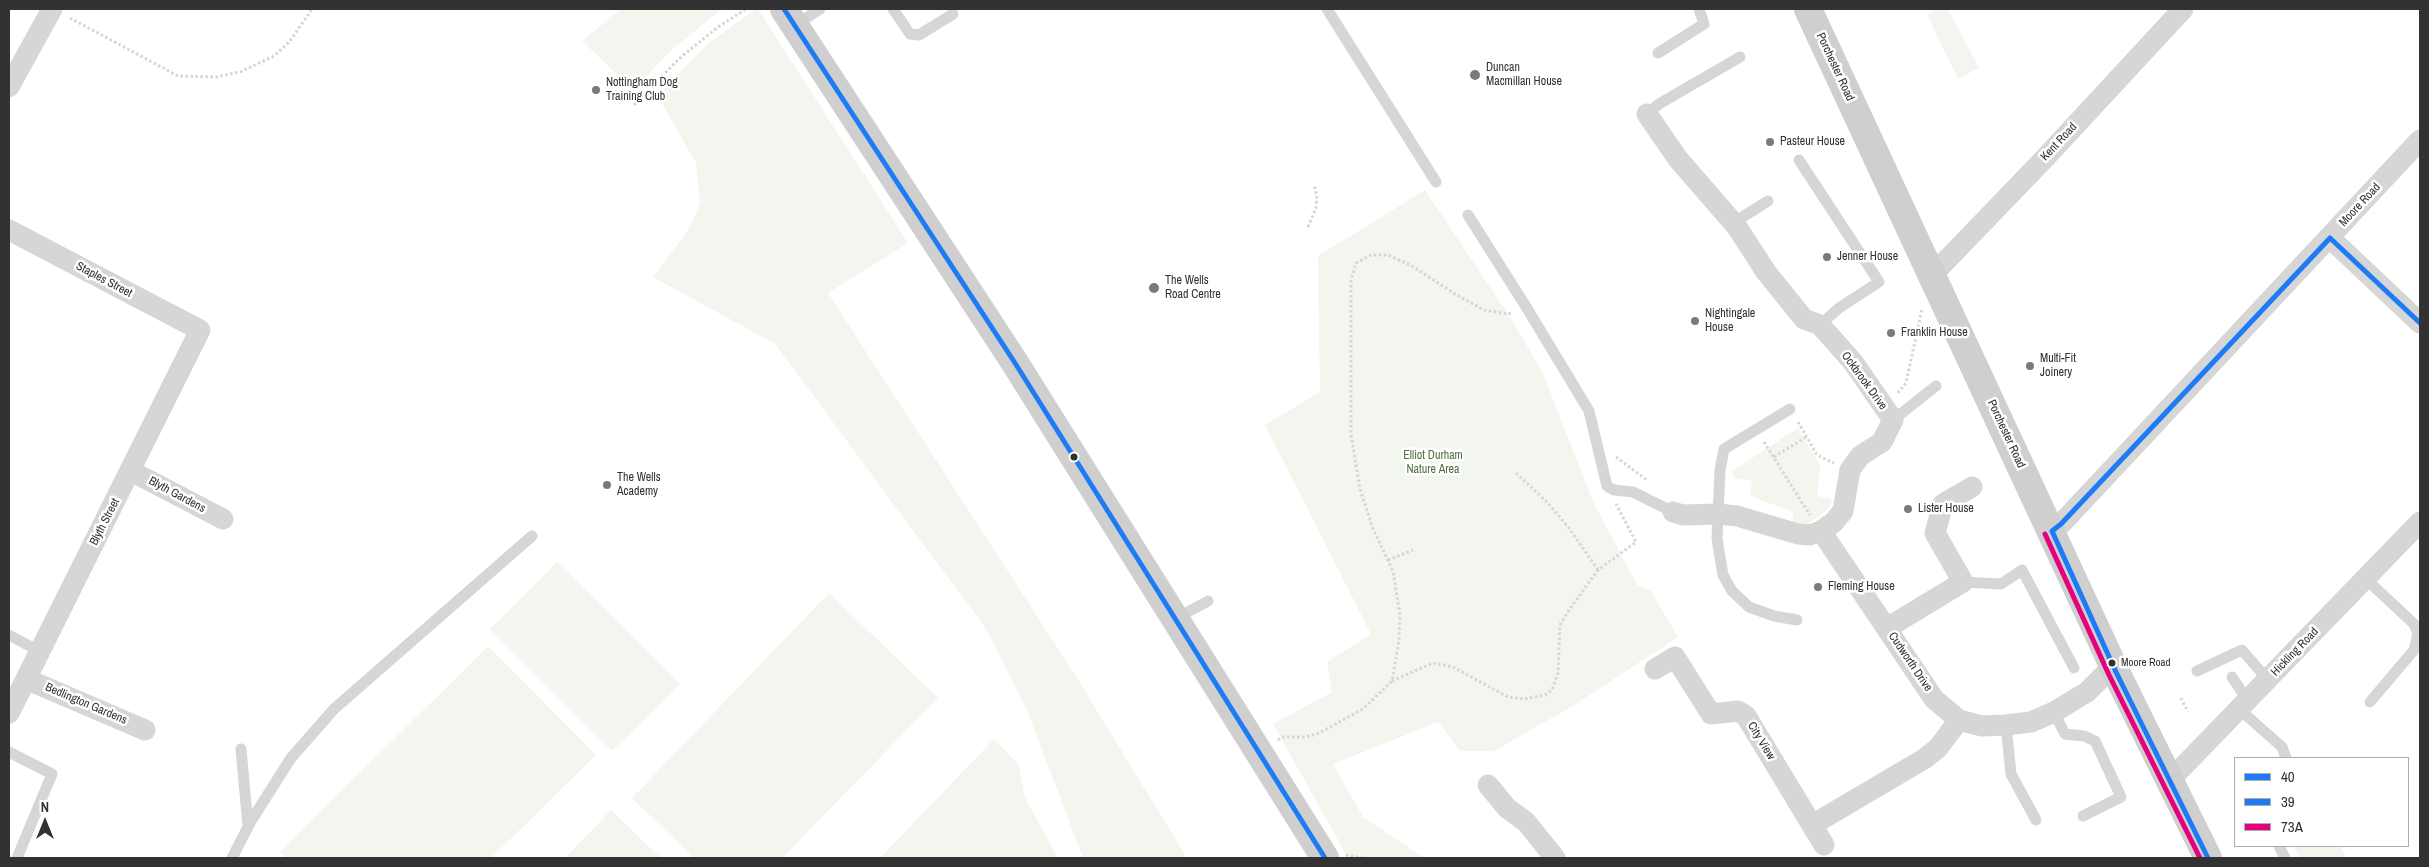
<!DOCTYPE html>
<style>
body{margin:0}
#map{position:relative;width:2429px;height:867px;overflow:hidden;background:#fff;font-family:"Archivo Narrow",sans-serif}
canvas{display:block}
.frame{position:absolute;inset:0;border:10px solid #323232;pointer-events:none}
.legend{position:absolute;left:2234px;top:757px;width:175px;height:90px;box-sizing:border-box;background:#fff;border:1px solid #adadad;margin:0;padding:6px 9px;list-style:none;font-size:15px;color:#323232}
.legend li{display:flex;align-items:center;gap:10px;height:25px}
.legend b{width:25px;border:1px solid #adadad}
.north{position:absolute;left:20px;top:797px;width:50px;height:50px;-webkit-text-stroke:4px #fff;paint-order:stroke;rotate:0deg;font-size:14px;font-weight:700;line-height:20px;text-align:center;color:#323232}
.north::after{content:'';display:block;margin:auto;width:18px;height:22px;background:#323232;clip-path:polygon(50% 0,100% 100%,50% 72%,0 100%)}
</style>
<div id="map">
<canvas width="2429" height="867"></canvas>
<div class="frame"></div>
<ul class="legend">
<li><b style="height:6px;background:#1e7bf6"></b>40</li>
<li><b style="height:6px;background:#1e7bf6"></b>39</li>
<li><b style="height:6px;background:#e5007d"></b>73A</li>
</ul>
<div class="north">N</div>
</div>
<script>
const ctx = document.querySelector('canvas').getContext('2d');
ctx.lineJoin = 'round';
function fill(path, color) { ctx.fillStyle = color; ctx.fill(path, 'evenodd'); }
const toPath = rows => new Path2D(rows.map(r => 'M' + r).join(''));
function stroke(path, color, width, dash) { ctx.strokeStyle = color; ctx.lineWidth = width; ctx.lineCap = dash ? 'butt' : 'round'; ctx.setLineDash(dash || []); ctx.stroke(path); }
function drawText(font, color, halo, rows, align = 'center') {
  ctx.font = font + ' "Archivo Narrow",sans-serif'; ctx.lineWidth = 5; ctx.setLineDash([]); ctx.textBaseline = 'middle'; ctx.strokeStyle = halo; ctx.fillStyle = color; for (const [text, x, y, turn = 0] of rows) {
    ctx.save(); ctx.translate(x, y); ctx.rotate((+turn || 0) * Math.PI / 180); ctx.textAlign = isNaN(turn) ? turn : align; if (halo) ctx.strokeText(text, 0, 0); ctx.fillText(text, 0, 0); ctx.restore();
  }
}
fill(toPath([
 [621,9,722,9,674,48,633,90,582,41],
 [756,9,758,9,908,243,828,293,1077,678,1187,858,1083,858,1027,710,986,629,775,344,653,277,690,227,700,203,696,163,657,95,708,44],
 [1934,9,1950,9,1949,11,1979,68,1958,79,1927,15],
 [1425,190,1508,314,1542,371,1593,502,1638,586,1651,591,1678,637,1571,707,1494,751,1460,751,1438,722,1333,764,1363,817,1425,858,1348,858,1273,724,1332,692,1327,662,1371,634,1265,425,1320,392,1318,256],
 [1798,428,1820,465,1817,496,1832,499,1829,508,1822,514,1808,524,1799,525,1792,522,1794,512,1758,499,1750,494,1752,480,1734,478,1732,471],
 [557,562,680,684,612,751,490,629],
 [829,593,938,698,782,858,694,858,632,798],
 [488,646,596,755,491,858,286,858,280,852],
 [994,739,1018,764,1025,798,1058,858,880,858],
 [611,810,661,858,565,858],
 [2294,846,2340,846,2347,858,2300,858]
]), '#f2f6ee');
stroke(toPath([
 [70,18,178,76,216,77,240,72,274,56,290,41,312,9],
 [634,105,681,57,718,27,746,9],
 [1308,227,1316,208,1317,196,1314,185],
 [1898,393,1906,383,1922,309],
 [1798,422,1817,455,1834,463],
 [1764,442,1810,515],
 [1616,457,1647,480],
 [1774,457,1806,437],
 [1516,473,1547,502,1569,528,1598,570],
 [1388,560,1413,550],
 [1392,681,1433,663,1453,667,1508,697,1525,699,1545,695,1552,690,1558,673,1560,625,1569,610,1598,570,1636,542,1616,504],
 [2181,698,2188,712],
 [1278,740,1282,737,1306,737,1319,733,1363,709,1392,681,1399,640,1400,615,1393,571,1373,529,1360,489,1351,434,1351,280,1356,263,1371,255,1388,255,1412,266,1455,294,1484,310,1508,314,1513,312],
 [1346,855,1363,858]
]), '#d6d6d6', 3, [2.5, 2.5]);
stroke(toPath([
 [893,9,910,34,919,35,953,14],
 [1327,9,1436,182],
 [795,25,820,9],
 [1658,53,1704,24,1699,9],
 [1647,114,1659,104,1740,57],
 [1799,160,1879,282,1839,308,1820,325],
 [1468,215,1525,305,1589,411,1607,486,1614,490,1633,492,1673,512],
 [1733,223,1768,201],
 [1790,409,1724,449,1720,470,1717,539,1723,575,1732,591,1749,607,1774,616,1797,620],
 [1893,420,1936,386],
 [2366,579,2414,624,2418,633,2414,650,2370,702],
 [1963,582,2001,584,2022,570,2074,668],
 [1175,619,1208,601],
 [9,635,39,651],
 [2197,671,2242,650,2268,680],
 [2232,677,2248,701],
 [2239,709,2282,747,2286,758],
 [2054,712,2065,734,2084,736,2095,741,2121,797,2083,816],
 [2006,725,2011,774,2036,820],
 [241,749,248,826],
 [9,752,52,774,17,858],
 [2279,846,2285,858],
 [232,858,251,821,291,758,334,709,532,536]
]), '#d6d6d6', 11);
stroke(toPath([
 [9,87,52,9],
 [1647,114,1678,159,1737,227,1766,272,1804,319,1820,325,1853,362,1893,420,1882,442,1860,456,1850,470,1843,511,1834,522,1821,531,1810,535,1798,534,1737,516,1718,514,1683,515,1673,512],
 [9,230,200,330,9,713],
 [2330,238,2420,323],
 [1932,273,1939,268,2045,158,2183,9],
 [131,471,223,519],
 [1821,531,1934,699,1959,720,1982,726,2006,725,2031,722,2054,712,2087,692,2103,676,2116,672],
 [2052,531,2061,524,2420,140],
 [1887,628,1963,582,1935,533,1943,504,1972,487],
 [1655,669,1675,657,1711,714,1738,711,1746,716,1824,845],
 [26,679,145,730],
 [2169,781,2420,522],
 [1488,785,1507,808,1526,822,1555,858],
 [1812,825,1924,759,1938,748,1959,720]
]), '#d6d6d6', 21);
stroke(toPath([
 [784,9,1015,363,1325,858],
 [1808,9,2116,672,2208,858]
]), '#cfcfcf', 28);
stroke(toPath([
 [784,9,1015,363,1325,858]
]), '#1e7bf6', 5);
stroke(toPath([
 [2208,858,2116,672,2052,531,2061,524,2330,238,2420,323]
]), '#1e7bf6', 5);
stroke(toPath([
 [2045,534,2109,675,2200,858]
]), '#e5007d', 5);
for (const [x, y, r, color] of [
 [1475,75,6,"#7a7a7a"],
 [596,90,5,"#7a7a7a"],
 [1770,142,5,"#7a7a7a"],
 [1827,257,5,"#7a7a7a"],
 [1154,288,6,"#7a7a7a"],
 [1695,321,5,"#7a7a7a"],
 [1891,333,5,"#7a7a7a"],
 [2030,366,5,"#7a7a7a"],
 [1074,457,4.5,"#323232"],
 [607,485,5,"#7a7a7a"],
 [1908,509,5,"#7a7a7a"],
 [1818,587,5,"#7a7a7a"],
 [2112,663,4.5,"#323232"]
]) { const dot = new Path2D(); dot.arc(x, y, r, 0, 2 * Math.PI); ctx.fillStyle = color; ctx.fill(dot); stroke(dot, '#fff', 2); }
drawText('11px', '#323232', '#fff', [
 ["Moore Road",2121,663]
], 'left');
drawText('12px', '#323232', '#fff', [
 ["Porchester Road",1835,67,65],
 ["Kent Road",2059,142,-47],
 ["Moore Road",2360,205,-47],
 ["Staples Street",104,280,28],
 ["Ockbrook Drive",1864,381,54],
 ["Porchester Road",2006,434,65],
 ["Blyth Gardens",177,495,28],
 ["Blyth Street",105,522,-63],
 ["Hickling Road",2295,652,-46],
 ["Cudworth Drive",1910,662,56],
 ["Bedlington Gardens",86,704,23],
 ["City View",1761,741,59]
]);
drawText('12px', '#323232', '#fff', [
 ["Duncan",1486,68],
 ["Macmillan House",1486,82],
 ["Nottingham Dog",606,83],
 ["Training Club",606,97],
 ["Pasteur House",1780,142],
 ["Jenner House",1837,257],
 ["The Wells",1165,281],
 ["Road Centre",1165,295],
 ["Nightingale",1705,314],
 ["House",1705,328],
 ["Franklin House",1901,333],
 ["Multi-Fit",2040,359],
 ["Joinery",2040,373],
 ["The Wells",617,478],
 ["Academy",617,492],
 ["Lister House",1918,509],
 ["Fleming House",1828,587]
], 'left');
drawText('12px', '#516f3d', '#fff', [
 ["Elliot Durham",1433,456],
 ["Nature Area",1433,470]
]);
</script>
